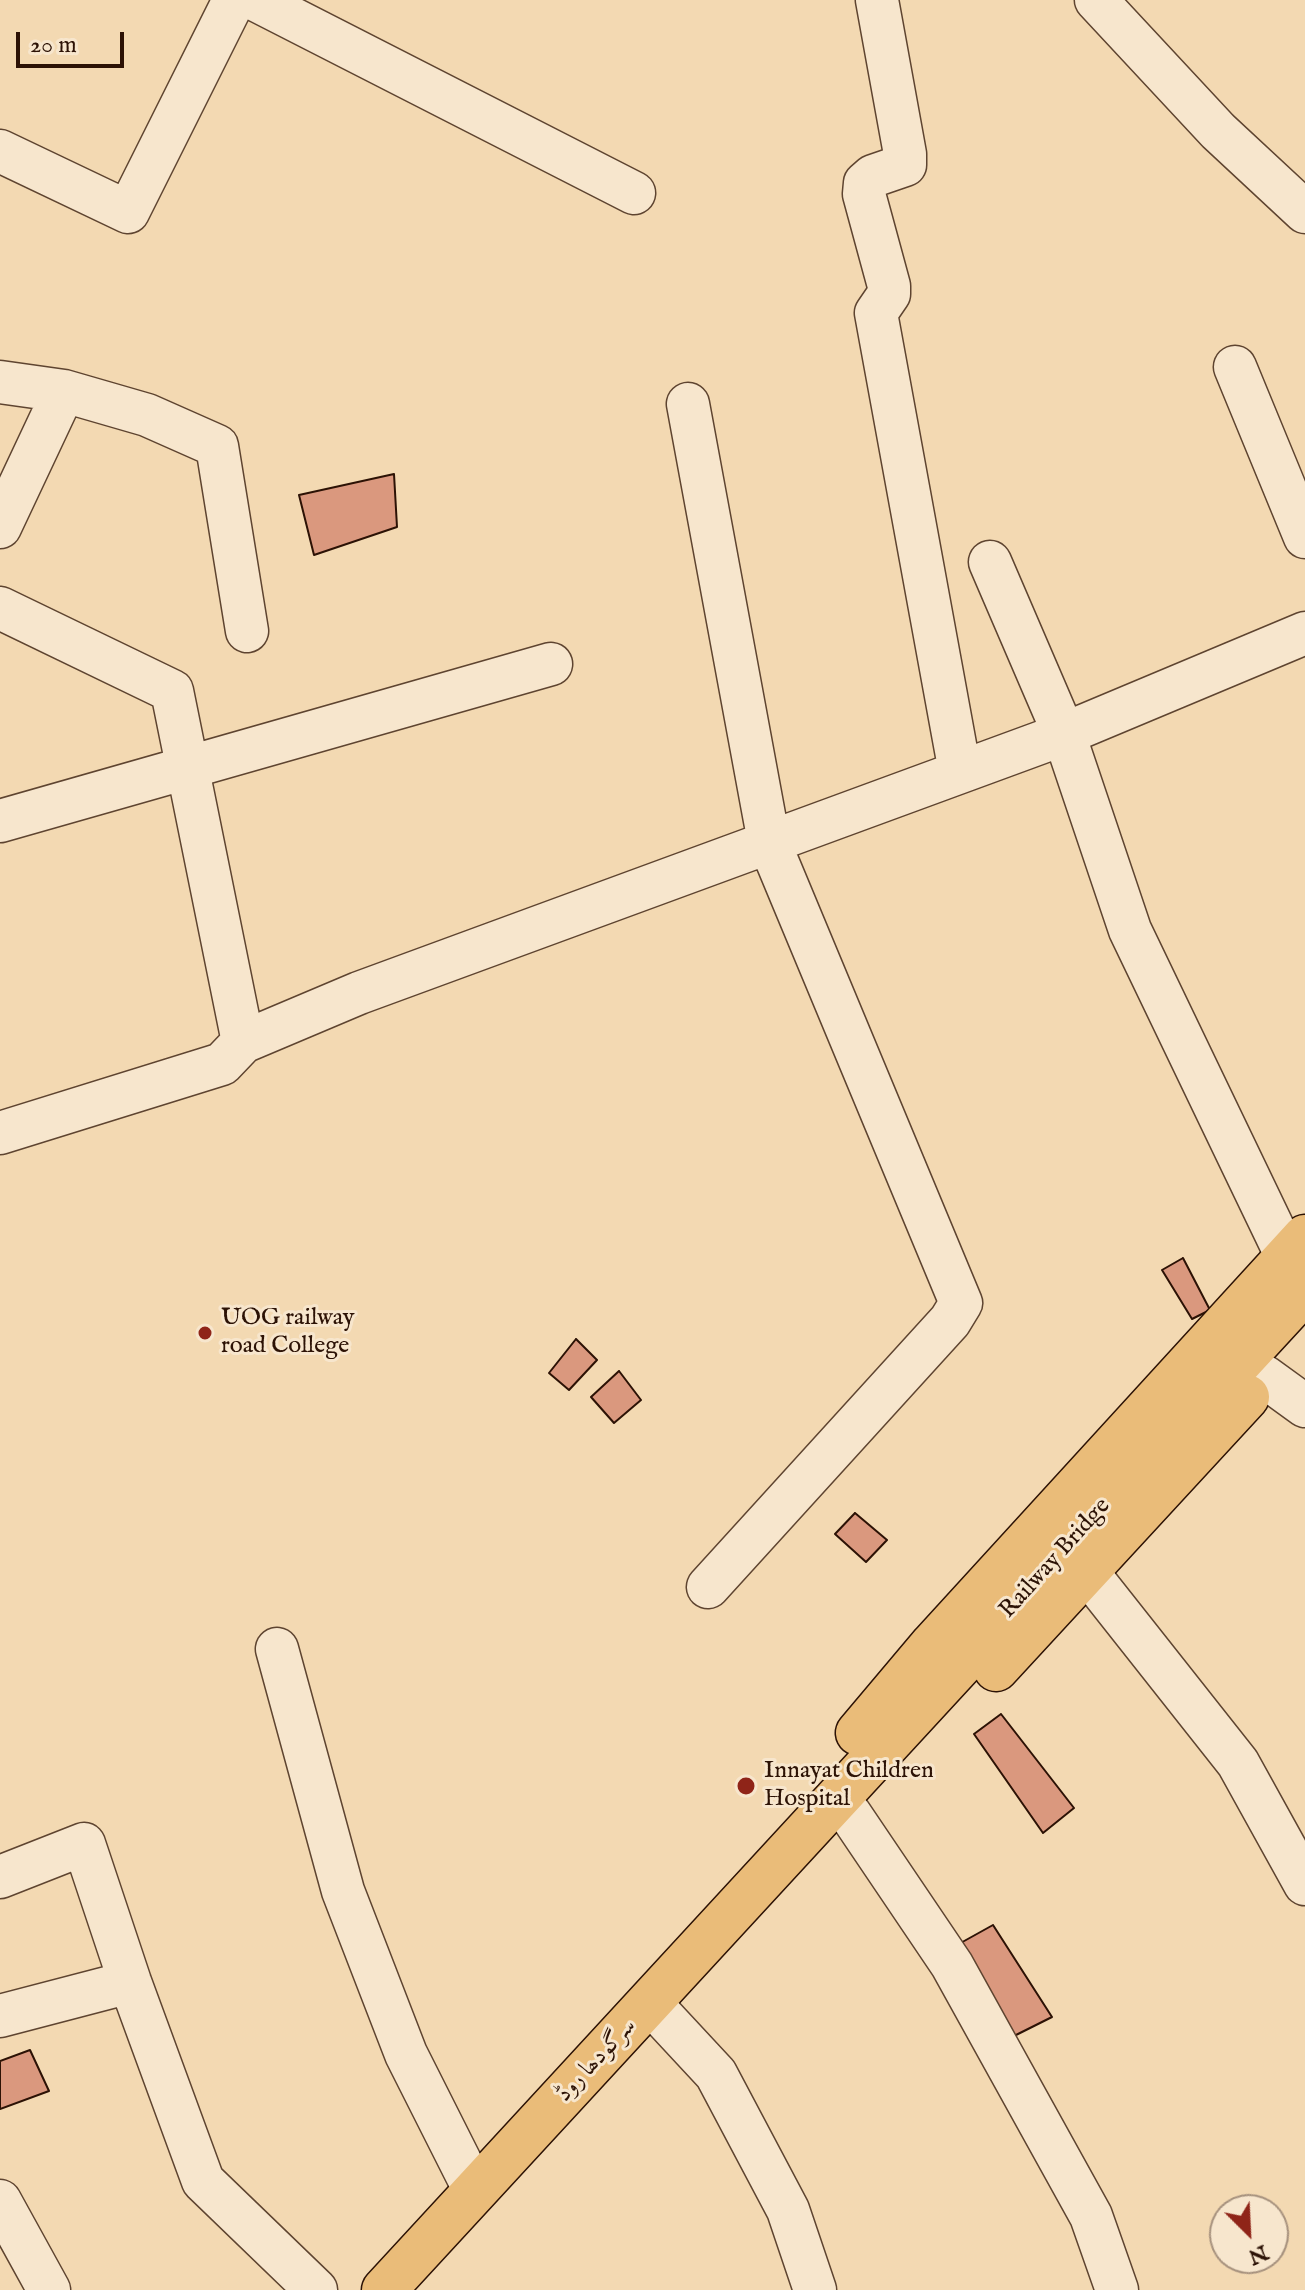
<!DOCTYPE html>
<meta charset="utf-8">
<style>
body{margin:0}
#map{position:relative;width:1305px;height:2290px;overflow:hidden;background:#f3d9b2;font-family:"IM FELL English",serif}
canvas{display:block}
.north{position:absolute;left:1209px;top:2194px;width:80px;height:80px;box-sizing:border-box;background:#f7e6cd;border:2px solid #a6917d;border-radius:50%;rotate:156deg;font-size:22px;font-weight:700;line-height:32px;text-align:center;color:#2c1205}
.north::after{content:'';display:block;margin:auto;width:28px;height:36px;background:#8f2418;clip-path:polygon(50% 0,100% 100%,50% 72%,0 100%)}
.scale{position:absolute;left:16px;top:32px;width:108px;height:36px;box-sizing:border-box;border:4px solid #2c1205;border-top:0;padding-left:10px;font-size:24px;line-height:28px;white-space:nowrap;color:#2c1205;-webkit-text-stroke:6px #f7e6cd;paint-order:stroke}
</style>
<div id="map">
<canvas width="1305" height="2290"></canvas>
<div class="north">N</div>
<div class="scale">20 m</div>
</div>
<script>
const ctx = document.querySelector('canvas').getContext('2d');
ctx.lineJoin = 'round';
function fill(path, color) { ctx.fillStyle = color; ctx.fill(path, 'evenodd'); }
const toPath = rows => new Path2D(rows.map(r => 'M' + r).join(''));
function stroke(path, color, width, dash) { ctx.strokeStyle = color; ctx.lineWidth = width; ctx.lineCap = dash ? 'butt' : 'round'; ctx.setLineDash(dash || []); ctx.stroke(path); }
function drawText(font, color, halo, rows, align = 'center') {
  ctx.font = font + ' "IM FELL English",Amiri,serif'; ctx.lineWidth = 6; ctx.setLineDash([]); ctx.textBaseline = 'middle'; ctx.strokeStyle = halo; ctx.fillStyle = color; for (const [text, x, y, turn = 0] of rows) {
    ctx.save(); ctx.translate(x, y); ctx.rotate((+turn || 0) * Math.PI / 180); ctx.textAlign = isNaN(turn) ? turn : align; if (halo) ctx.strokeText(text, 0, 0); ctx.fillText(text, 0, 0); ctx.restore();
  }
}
const building = toPath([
 [394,474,397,527,314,555,299,495,394,474],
 [1183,1258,1210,1310,1192,1319,1162,1270,1183,1258],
 [576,1339,597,1360,569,1390,549,1373,576,1339],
 [619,1371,641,1400,614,1423,591,1397,619,1371],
 [855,1513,887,1540,866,1562,835,1534,855,1513],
 [1001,1714,1074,1808,1043,1833,974,1734,1001,1714],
 [993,1925,1052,2017,1006,2040,948,1950,993,1925],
 [30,2050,49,2091,0,2109,0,2061,30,2050]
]);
fill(building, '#da987e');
stroke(building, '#2c1205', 2);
const minor = toPath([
 [256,0,634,193],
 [877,0,905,154,905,165,873,176,865,183,864,194,889,286,889,294,876,313,960,772],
 [1096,0,1218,131,1305,212],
 [0,151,128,212,234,0],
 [1235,367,1305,537],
 [0,382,64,391,147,415,217,446,247,631],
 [688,404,769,842,961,1303,950,1321,708,1587],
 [0,527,64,391],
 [990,562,1064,734,1130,930,1287,1257],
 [0,608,172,691,243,1042],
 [0,821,551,664],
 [0,1133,222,1064,243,1042,359,993,1064,734,1305,633],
 [1265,1377,1305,1406],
 [1087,1572,1238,1763,1305,1884],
 [277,1649,343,1891,406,2054,475,2191],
 [850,1814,952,1965,1091,2216,1117,2290],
 [0,1877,84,1844,130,1982,203,2181,316,2290],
 [650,2003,716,2074,788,2210,815,2290],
 [0,2016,130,1982],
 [0,2201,49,2290]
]);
const primary = toPath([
 [996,1669,1247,1397],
 [858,1733,933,1644,1305,1237],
 [384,2290,1305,1291]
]);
stroke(minor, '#5e4430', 45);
stroke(primary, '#2c1205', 47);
stroke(minor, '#f7e6cd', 42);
stroke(primary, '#eabc79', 44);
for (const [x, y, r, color] of [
 [205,1333,8,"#8f2418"],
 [746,1786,10,"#8f2418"]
]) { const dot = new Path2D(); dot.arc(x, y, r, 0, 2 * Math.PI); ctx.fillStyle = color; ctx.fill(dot); stroke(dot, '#f7e6cd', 3); }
drawText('24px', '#2c1205', '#f7e6cd', [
 ["UOG railway",221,1319],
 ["road College",221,1347],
 ["Innayat Children",764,1772],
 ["Hospital",764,1800]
], 'left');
drawText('24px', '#2c1205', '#f7e6cd', [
 ["Railway Bridge",1056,1559,-48],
 ["سرگودھا روڈ",597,2061,-47]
]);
</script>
